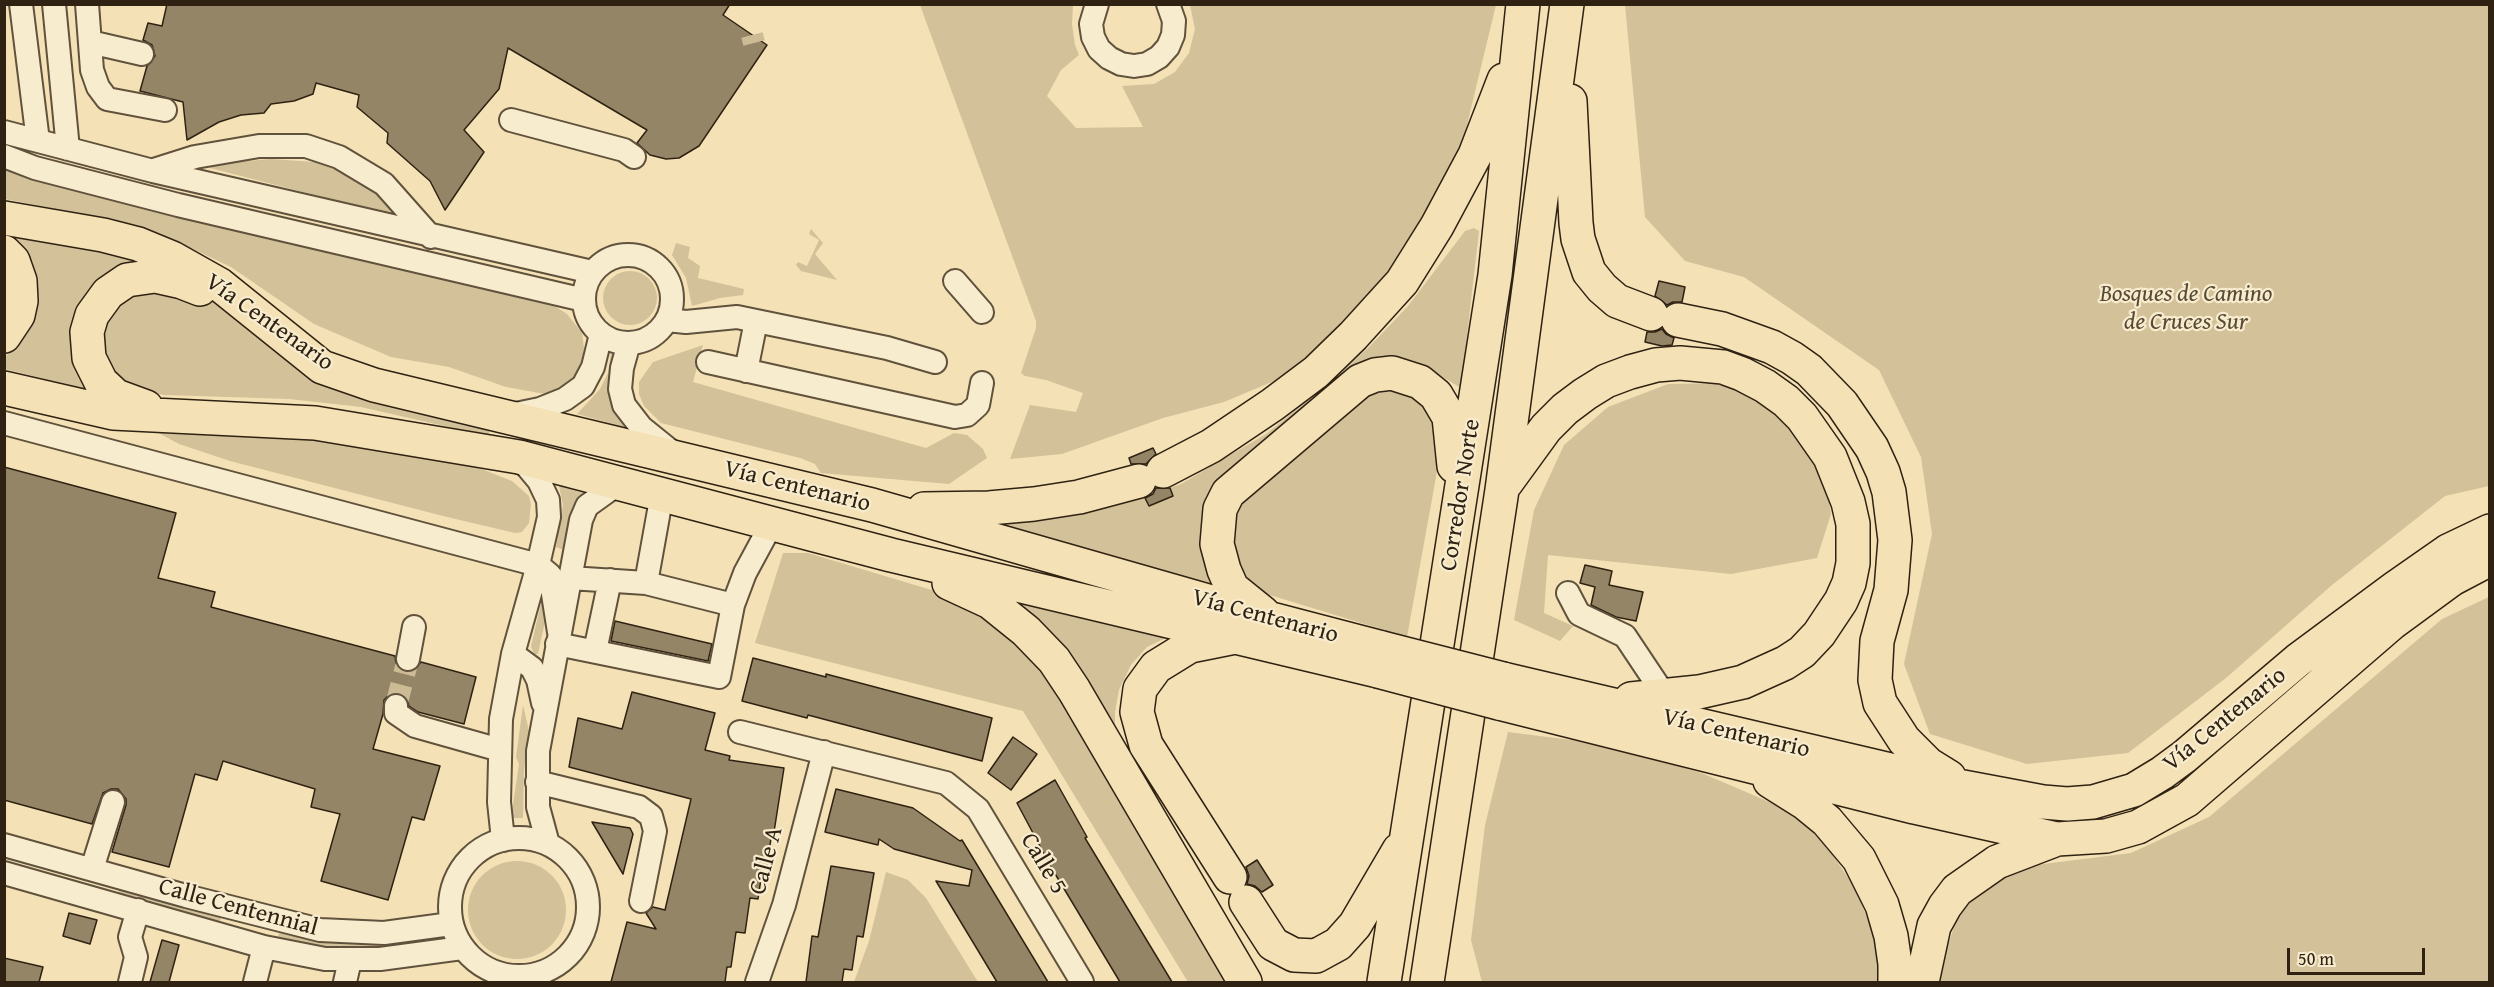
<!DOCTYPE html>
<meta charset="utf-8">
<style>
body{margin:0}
#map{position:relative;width:2494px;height:987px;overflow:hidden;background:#f4e1b5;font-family:"Gentium Book Plus",serif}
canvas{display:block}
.frame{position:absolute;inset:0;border:6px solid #2f2213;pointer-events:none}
.scale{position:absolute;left:2287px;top:948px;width:138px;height:27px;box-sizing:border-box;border:3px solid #2f2213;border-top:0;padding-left:8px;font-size:18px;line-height:21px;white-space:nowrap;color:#2f2213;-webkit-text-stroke:4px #f8eccf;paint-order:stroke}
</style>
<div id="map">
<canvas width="2494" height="987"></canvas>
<div class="frame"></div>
<div class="scale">50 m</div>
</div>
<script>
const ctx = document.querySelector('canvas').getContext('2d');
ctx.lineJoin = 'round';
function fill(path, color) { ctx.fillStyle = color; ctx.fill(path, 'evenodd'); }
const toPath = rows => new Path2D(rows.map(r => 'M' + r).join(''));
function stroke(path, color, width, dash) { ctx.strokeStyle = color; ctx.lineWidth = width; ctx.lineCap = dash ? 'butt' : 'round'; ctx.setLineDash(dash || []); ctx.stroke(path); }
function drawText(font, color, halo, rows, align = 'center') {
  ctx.font = font + ' "Gentium Book Plus",serif'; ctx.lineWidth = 4.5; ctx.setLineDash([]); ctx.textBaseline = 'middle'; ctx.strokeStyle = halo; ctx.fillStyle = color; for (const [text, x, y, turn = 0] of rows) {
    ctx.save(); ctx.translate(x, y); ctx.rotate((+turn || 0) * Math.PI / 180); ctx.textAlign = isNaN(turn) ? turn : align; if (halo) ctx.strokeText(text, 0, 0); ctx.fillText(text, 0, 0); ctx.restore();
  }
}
fill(toPath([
 [920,5,1073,5,1072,24,1075,45,1079,55,1061,70,1047,96,1076,128,1143,127,1122,86,1154,84,1175,72,1189,53,1195,29,1190,5,1496,5,1465,133,1441,189,1409,246,1368,297,1286,376,1224,402,1163,418,1062,454,1010,459,1030,405,1076,412,1083,393,1046,380,1025,376,1021,373,1036,328,1036,321],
 [1625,5,2489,5,2489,486,2445,496,2332,585,2226,678,2128,753,2027,764,1930,734,1904,664,1932,534,1921,457,1879,370,1744,277,1685,261,1645,217],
 [271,159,314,162,338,170,362,183,384,200,400,217,210,168,213,164],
 [5,166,556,307,567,314,582,333,584,348,581,369,571,384,560,390,545,394,506,387,449,367,391,357,314,324,231,267,159,233,91,216,5,199],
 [5,227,143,261,123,266,107,274,81,301,75,317,87,383,85,389,5,369,5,357,22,340,34,316,13,239,5,233],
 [1474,228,1479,231,1461,388,1426,367,1402,360,1226,478,1225,590,985,524,1082,512,1139,499,1181,484,1266,434,1338,376,1371,345,1408,306,1465,231],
 [811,229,823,243,815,254,837,280,801,271,796,265,798,262,807,266,819,240,809,234],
 [676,243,690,247,688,258,700,266,698,278,744,289,743,295,720,298,692,306,686,278,672,255],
 '603 298a27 27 0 1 1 54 0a27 27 0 1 1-54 0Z',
 [124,288,209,298,235,314,490,429,488,436,361,407,289,399,165,395,133,390,110,376,96,353,99,316],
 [703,345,693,382,926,448,954,433,967,435,983,449,987,458,949,484,821,473,815,464,800,458,661,423,644,406,639,394,639,382,653,362],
 [611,351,618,354,613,403,624,427,577,414,600,389,608,373],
 [1727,383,1768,401,1824,469,1831,514,1817,558,1731,574,1548,555,1544,613,1573,626,1560,641,1514,620,1534,510,1564,445,1608,407,1668,384],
 [1394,384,1434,411,1440,455,1407,637,1260,592,1234,571,1234,506,1351,398],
 [153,430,371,441,484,470,512,481,529,496,531,504,529,523,522,532,515,533,443,516,230,461,179,444],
 [559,486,589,495,567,551,556,547,563,505],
 [783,553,808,553,935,591,1003,627,1042,668,1231,982,1188,982,1023,711,755,643],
 [545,587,550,598,538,654,534,654,531,646],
 [1008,596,1176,633,1147,647,1131,665,1119,690,1115,712,1115,732,1051,636,1032,613],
 [2489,597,2489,982,1938,982,1939,972,1957,918,1981,884,2012,868,2131,853,2209,817,2442,619],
 [523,705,529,731,524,770,523,818,511,818,519,764,516,757],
 [1508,732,1611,745,1704,774,1781,807,1824,842,1855,888,1878,945,1881,982,1482,982,1471,940,1485,825],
 '468 910a49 49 0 1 1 98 0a49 49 0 1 1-98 0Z',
 [886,872,908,880,926,898,978,982,854,982,869,941],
 [122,888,221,915,221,919,217,923,120,894,118,890],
 [280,932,309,940,360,943,407,941,430,936,433,944,396,949,335,950,277,938]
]), '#d3c199');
const building = toPath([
 [167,4,730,4,723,15,767,45,699,146,679,158,666,159,650,155,637,143,647,130,508,48,499,89,464,130,484,152,445,210,430,181,387,143,388,133,357,107,359,95,316,83,313,94,294,101,271,104,264,113,241,115,219,122,187,140,183,102,140,91,147,66,155,56,152,45,143,40,148,23,162,26,167,4],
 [1659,281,1685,287,1682,302,1673,302,1667,305,1655,296,1659,281],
 [1662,329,1666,334,1674,338,1672,345,1662,346,1645,342,1647,332,1655,332,1662,329],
 [1153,448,1156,454,1146,464,1131,464,1129,458,1153,448],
 [4,467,176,513,158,578,215,592,211,607,395,656,396,664,405,672,413,671,421,662,476,677,464,724,418,712,409,706,407,699,402,694,390,694,384,700,383,714,373,749,440,766,424,820,412,817,388,900,321,881,340,814,311,807,315,789,223,761,217,780,195,774,169,867,112,852,126,805,126,799,118,789,111,789,103,793,92,824,4,800,4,467],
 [1156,488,1170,488,1173,496,1149,506,1145,498,1153,494,1156,488],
 [1585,565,1612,571,1609,585,1643,592,1636,621,1616,617,1591,605,1595,587,1580,583,1585,565],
 [615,621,712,644,708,661,611,641,615,621],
 [753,658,826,677,826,674,992,718,982,761,808,715,807,718,742,701,753,658],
 [632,692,715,713,705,750,730,756,729,760,784,768,774,832,772,832,767,865,763,865,758,899,750,898,745,933,736,932,731,967,727,967,725,982,611,982,627,922,656,929,646,913,653,907,665,910,691,799,569,767,578,718,622,729,632,692],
 [1013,737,1037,754,1011,790,988,773,1013,737],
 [1055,780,1087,837,1085,838,1172,982,1120,982,1051,867,1017,803,1055,780],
 [836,789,913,808,960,841,962,840,1048,982,997,982,936,881,969,886,972,870,894,849,879,839,878,845,825,832,836,789],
 [592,822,630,828,633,834,623,874,592,822],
 [1257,860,1273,885,1262,892,1255,886,1247,884,1249,876,1246,867,1257,860],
 [831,866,874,873,863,937,857,936,852,970,844,969,842,982,806,982,812,936,818,937,831,866],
 [69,913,97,920,90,944,63,936,69,913],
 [162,940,179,945,169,982,150,982,162,940],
 [4,958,43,967,39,982,4,982,4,958]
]);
fill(building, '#958567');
stroke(building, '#2f2213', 1.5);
stroke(toPath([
 [752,35,754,43],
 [396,706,408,659]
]), '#cdbb95', 22, [22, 11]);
const minor = toPath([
 [21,4,38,141],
 [54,4,68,149],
 [87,4,92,70,98,87,107,99,165,110],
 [1097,4,1091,24,1093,37,1099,49,1109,58,1121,64,1134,66,1147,64,1159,57,1168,47,1173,35,1174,21,1168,4],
 [90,42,142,54],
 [511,120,624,150,634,157],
 [4,132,153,171,592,272],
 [4,156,35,168,178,205,584,300],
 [154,170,195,157,259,146,306,146,339,157,384,184,431,237],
 '584 299a44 44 0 1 1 88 0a44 44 0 1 1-88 0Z',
 [955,281,982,312],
 [667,320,686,322,737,317,887,348,935,362],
 [629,343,622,368,620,389,624,405,641,427,672,452],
 [708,362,955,417,967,415,978,405,982,383],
 [746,371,756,321],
 [511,415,540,409,565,399,583,386,593,367,601,334],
 [4,423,538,565,550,575,559,632],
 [570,578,646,583,733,605,745,573,772,523],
 [646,583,662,494],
 [1568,593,1579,614,1625,636,1665,696],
 [557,644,719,677,733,605],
 [595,651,610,580],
 [513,654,532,668,538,680,543,703],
 [408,659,414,627],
 [396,706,396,713,415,726,500,750],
 [740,732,946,783,978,809,1082,982],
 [537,782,639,807,651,816,655,831,641,901],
 '450 907a69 69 0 1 1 138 0a69 69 0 1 1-138 0Z',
 [503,840,499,802,501,719,513,654,538,565,549,517,548,500,539,481,519,457],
 [548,844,538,807,538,751,581,520,587,506,619,483],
 [4,845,186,896,320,930,384,933,451,924],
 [92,869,113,802],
 [4,873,264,947,325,959,380,959,462,948],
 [130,982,136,957,130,937,138,910],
 [255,982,264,947],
 [345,982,350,960],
 [757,982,784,905,824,752]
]);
const highway = toPath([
 [1570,101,1576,223,1578,239,1589,272,1602,288,1617,301,1651,314],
 [4,218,103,235,138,244,172,258,220,285,322,367,374,385,872,505,1271,619,1382,648],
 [4,252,13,261,20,281,21,301,18,315,4,336],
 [1678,320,1722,329,1772,347,1792,358,1809,370,1842,404,1872,448,1883,472,1889,492,1895,540,1891,590,1877,641,1875,680,1880,703,1904,740,1928,764,1949,777],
 [4,388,113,413,315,423,519,457,891,555,1378,671],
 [146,407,116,396,101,382,89,358,87,332,92,315,108,293,127,280,155,276,182,282,200,289],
 [1163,471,1211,446,1272,405,1316,372,1353,336,1402,282,1437,226,1475,155,1504,80],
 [1506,483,1546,428,1565,409,1585,394,1606,381,1630,372,1656,365,1680,363,1723,367,1742,374,1765,386,1786,401,1802,417,1830,457,1848,502,1853,524,1853,563,1849,583,1841,601,1819,634,1802,652,1785,663,1743,682,1699,692,1631,699],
 [924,509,989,508,1034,504,1079,497,1139,481],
 [949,583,990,602,1026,631,1054,660,1074,690,1245,982],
 [1263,613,1232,588,1224,570,1217,544,1220,509,1228,493,1360,381,1375,375,1392,373,1420,382,1436,395,1449,417,1454,466],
 [1230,638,1190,646,1156,667,1140,689,1137,712,1146,745,1230,877],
 [1503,679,1963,787,2043,802,2067,804,2093,802,2134,790,2162,773,2185,756,2298,660,2395,588,2448,551,2490,531],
 [1499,703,1914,807,2057,839,2106,836,2138,827,2187,800,2392,623,2452,579,2490,559],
 [1770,781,1805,803,1827,821,1859,859,1882,905,1891,936,1895,964,1895,982],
 [1246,902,1273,944,1294,955,1316,956,1338,944,1355,925,1399,850],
 [1384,982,1495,275,1523,4],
 [1427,982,1502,490,1567,4],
 [1922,982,1934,926,1945,906,1957,890,1997,862,2057,839]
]);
stroke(minor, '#60523c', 26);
stroke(highway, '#2f2213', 36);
stroke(minor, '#f8eccf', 22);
stroke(highway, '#f4e1b5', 33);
const highwayBridge = toPath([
 [1382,648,1503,679],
 [1378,671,1499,703]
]);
stroke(highwayBridge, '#2f2213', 36, []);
stroke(highwayBridge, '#f4e1b5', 33);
drawText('italic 24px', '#584a34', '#f8eccf', [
 ["Bosques de Camino",2186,295],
 ["de Cruces Sur",2186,323]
]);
drawText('24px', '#2f2213', '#f8eccf', [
 ["Vía Centenario",269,323,35],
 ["Vía Centenario",797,487,14],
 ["Corredor Norte",1461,495,-81],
 ["Vía Centenario",1265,617,15],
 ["Vía Centenario",2225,720,-39],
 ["Vía Centenario",1736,734,13],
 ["Calle A",767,861,-75],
 ["Calle 5",1043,864,59],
 ["Calle Centennial",238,908,15]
]);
</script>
